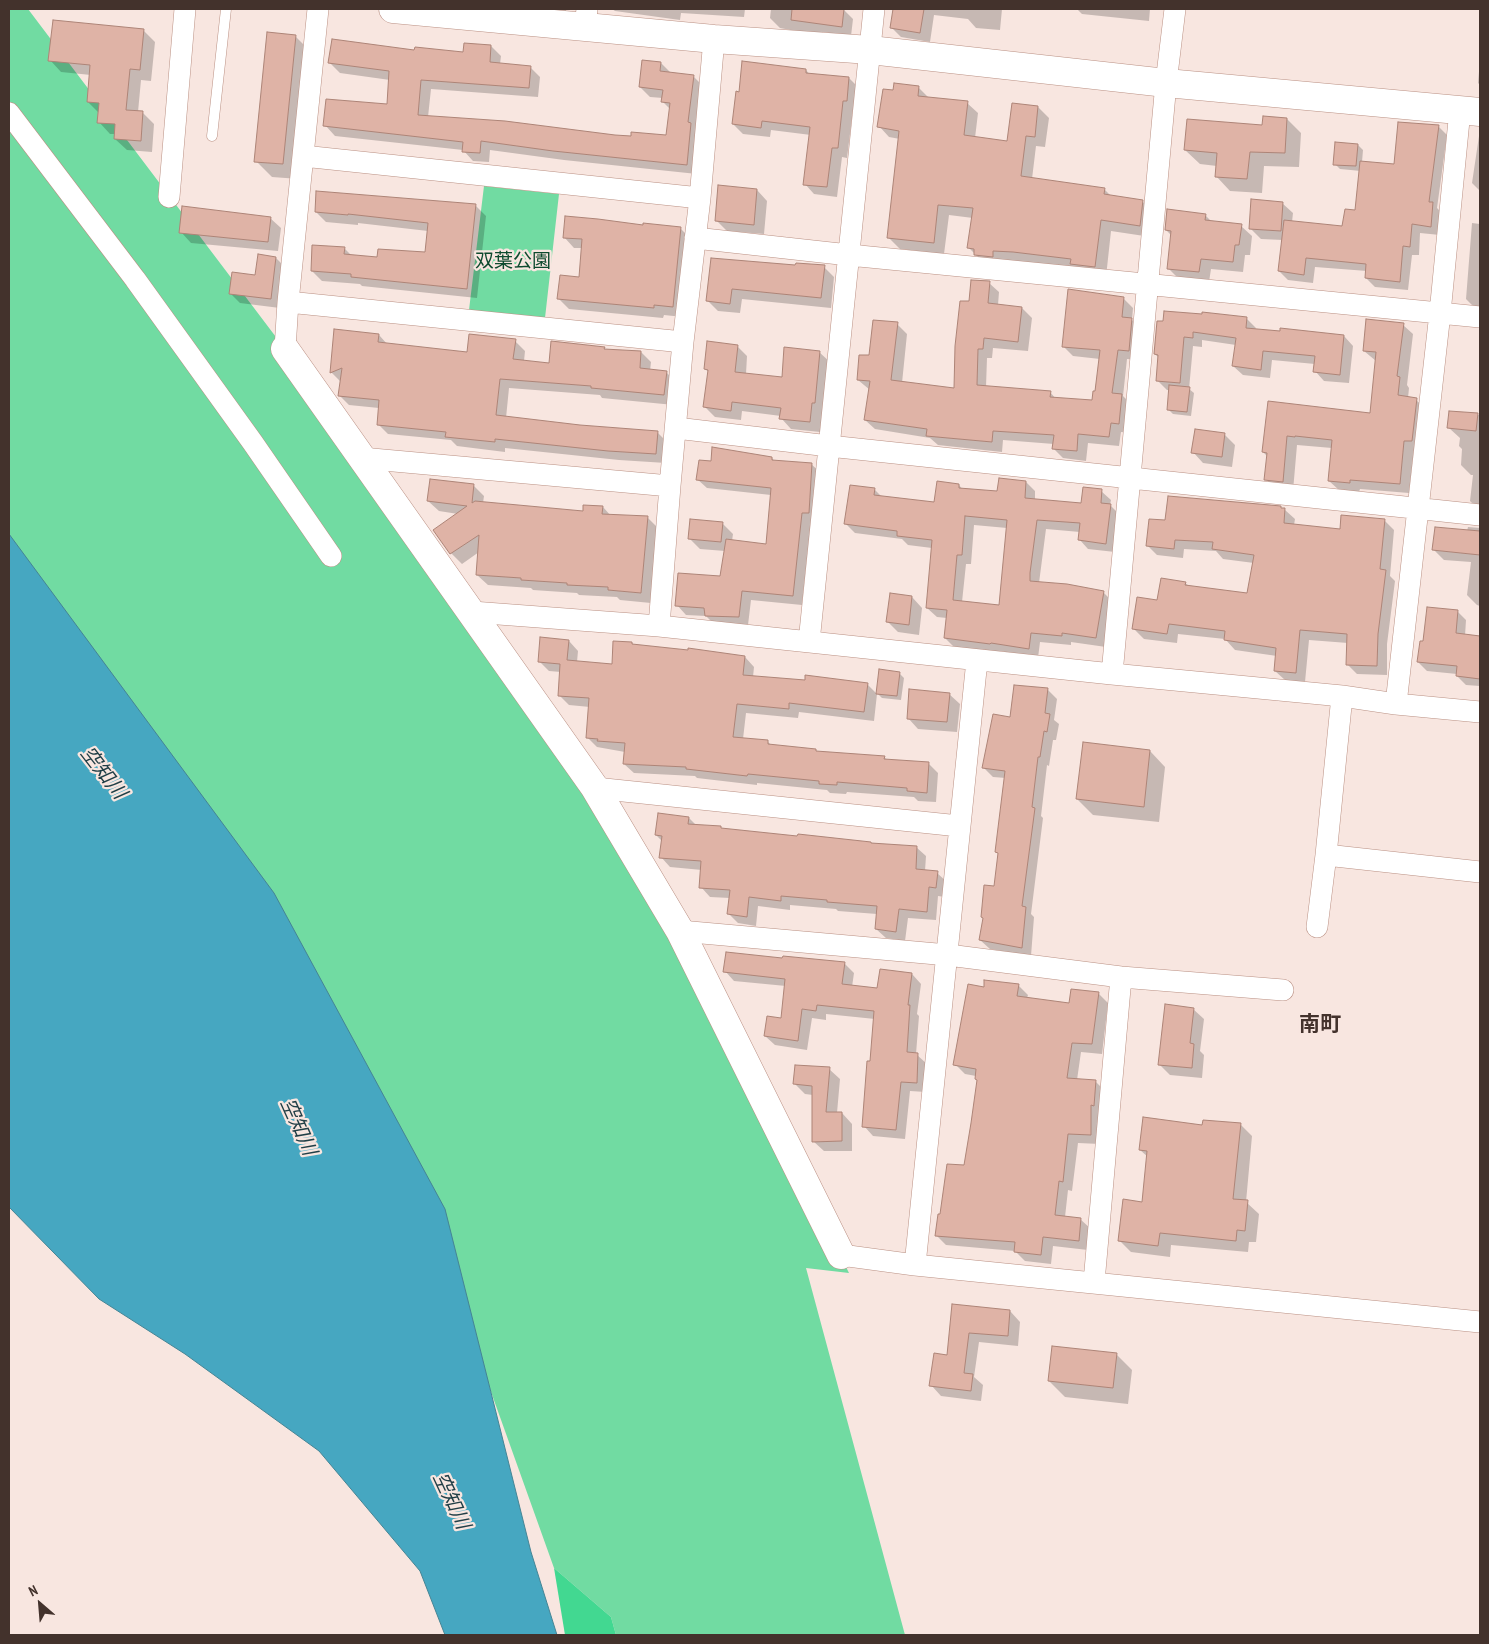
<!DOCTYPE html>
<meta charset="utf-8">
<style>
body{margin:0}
#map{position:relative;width:1489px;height:1644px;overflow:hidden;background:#f8e6e0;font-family:"PT Sans Narrow",sans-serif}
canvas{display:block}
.frame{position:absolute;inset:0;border:10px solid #43322c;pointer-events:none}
.north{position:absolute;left:15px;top:1579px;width:50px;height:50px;-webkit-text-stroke:4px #f8e6e0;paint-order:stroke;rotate:333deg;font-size:14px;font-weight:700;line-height:20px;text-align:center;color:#43322c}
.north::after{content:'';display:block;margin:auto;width:18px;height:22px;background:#43322c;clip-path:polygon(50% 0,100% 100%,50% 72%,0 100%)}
</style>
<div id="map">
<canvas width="1489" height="1644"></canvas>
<div class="frame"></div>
<div class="north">N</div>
</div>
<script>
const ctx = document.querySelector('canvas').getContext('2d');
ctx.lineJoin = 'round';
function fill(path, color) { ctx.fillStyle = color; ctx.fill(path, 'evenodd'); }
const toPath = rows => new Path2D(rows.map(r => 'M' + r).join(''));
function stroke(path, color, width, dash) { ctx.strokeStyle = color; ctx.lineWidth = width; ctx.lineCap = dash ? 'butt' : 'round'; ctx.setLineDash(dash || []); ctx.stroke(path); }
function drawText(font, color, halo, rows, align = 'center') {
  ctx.font = font + ' "PT Sans Narrow","Noto Sans JP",sans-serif'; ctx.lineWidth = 4.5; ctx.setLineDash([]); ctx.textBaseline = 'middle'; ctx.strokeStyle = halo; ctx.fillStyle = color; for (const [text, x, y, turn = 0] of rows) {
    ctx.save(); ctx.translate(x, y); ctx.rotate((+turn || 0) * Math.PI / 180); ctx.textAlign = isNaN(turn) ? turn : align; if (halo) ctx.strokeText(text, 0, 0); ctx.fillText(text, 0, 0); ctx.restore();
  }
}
fill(toPath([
 [9,9,28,9,285,349,472,612,712,995,849,1273,806,1268,905,1635,616,1635,611,1617,554,1568,456,1294,9,553],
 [484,186,559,194,545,318,469,310]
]), '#71dba2');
fill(toPath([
 [554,1568,611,1617,616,1635,565,1635]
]), '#42d891');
const water = toPath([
 [9,534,274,893,445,1209,531,1552,557,1635,445,1635,420,1571,319,1451,185,1354,99,1299,9,1207,9,534]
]);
fill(water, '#46a7c1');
stroke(water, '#458494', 1);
fill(toPath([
 [545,9,566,9,566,11],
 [612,9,745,9,744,17,681,13,680,20,615,11],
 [771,9,843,9,853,19,851,36,823,32,823,36,780,28,770,18],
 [894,9,1002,9,1000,30,976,28,968,19,934,15,930,42,901,37,891,27],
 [1074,9,1150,9,1149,21,1082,14,1077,9],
 [143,30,155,42,151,81,141,80,138,112,142,112,154,124,152,152,127,150,115,139,115,134,110,134,99,122,99,113,88,102,91,75,61,72,50,60],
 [295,36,311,52,299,179,272,177,256,161],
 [491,46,501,56,500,64,530,67,540,77,538,97,431,89,428,117,615,136,667,137,670,109,662,101,663,98,650,97,640,87,661,63,671,73,693,76,703,86,697,174,564,160,490,150,489,162,473,161,463,150,335,136,325,125,388,106,390,80,340,73,330,63,415,51,464,54],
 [1480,60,1480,85,1478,83],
 [806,70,810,75,849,78,859,88,857,111,853,110,847,158,842,157,837,197,814,194,805,184,811,135,771,130,770,137,743,134,733,124,740,93],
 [918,87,929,98,967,103,978,113,975,138,1008,142,1038,107,1049,118,1045,147,1036,146,1032,179,1104,189,1112,197,1142,201,1153,212,1151,237,1111,231,1106,277,986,265,969,248,973,218,949,215,944,254,900,249,889,238,900,139,889,137,879,126,894,91],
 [1287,119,1301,133,1299,167,1264,166,1262,193,1230,191,1216,176,1217,166,1200,164,1185,150],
 [1438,126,1447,135,1437,208,1442,213,1440,235,1420,233,1419,255,1412,255,1408,290,1375,287,1366,278,1367,271,1315,267,1313,283,1288,280,1279,271,1283,240,1261,239,1250,228,1282,203,1293,213,1292,222,1343,227,1357,212,1361,171,1340,169,1335,164,1358,145,1363,150,1362,162,1395,165],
 [1479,136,1480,136,1480,191,1472,183],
 [757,190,767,201,764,234,727,231,717,221],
 [475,205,486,216,477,298,362,286,360,284,322,281,312,271,344,248,352,256,378,259,427,253,428,231,358,223,358,225,326,222,316,212],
 [183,207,270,218,281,228,278,251,191,243,181,232],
 [1205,215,1213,223,1241,226,1252,236,1250,255,1245,255,1243,272,1211,269,1209,282,1179,279,1168,268,1172,236,1166,230],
 [1472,223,1480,224,1480,309,1476,309,1466,299],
 [644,226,680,228,690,238,683,317,664,315,663,318,569,309,559,299,580,279,582,248,574,248,564,237],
 [259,256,276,258,285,267,280,308,240,303,230,293,256,277],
 [712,259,796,267,824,267,834,277,831,308,742,299,740,313,718,311,708,301],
 [989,283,999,292,998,305,1022,308,1032,318,1028,351,993,348,992,358,987,358,986,387,1050,392,1056,399,1093,402,1100,359,1073,356,1063,346,1123,298,1133,308,1132,320,1141,329,1138,360,1127,359,1123,396,1132,405,1129,433,1121,432,1119,446,1088,443,1086,461,1063,458,1053,448,1054,444,1003,440,1002,452,938,445,930,438,875,429,865,420,870,390,858,380,870,357,897,324,907,334,902,383,955,389,970,303],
 [1246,318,1256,328,1255,330,1344,336,1353,346,1349,383,1324,381,1315,371,1315,364,1272,360,1270,378,1243,375,1233,366,1236,345,1202,340,1202,347,1193,346,1189,389,1194,393,1191,416,1173,414,1168,409,1170,390,1167,390,1158,381,1159,358,1155,354,1158,322],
 [1403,325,1413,334,1407,385,1409,388,1408,398,1416,400,1426,409,1421,450,1414,450,1409,493,1360,489,1359,492,1339,490,1329,481,1332,448,1297,445,1293,491,1275,489,1266,479,1268,457,1263,452,1269,402,1371,414,1376,361,1364,351],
 [379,335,388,345,468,354,515,341,525,351,524,361,550,364,604,348,606,350,641,352,651,362,650,371,666,372,676,382,674,405,602,398,600,395,509,388,506,418,580,426,657,432,667,442,666,463,619,460,505,448,505,452,457,446,451,440,388,434,378,424,379,408,349,405,339,395,341,382,331,372],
 [737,346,747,356,746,374,783,379,819,352,830,362,820,432,791,429,781,418,781,416,742,411,741,420,715,417,705,407,709,372,705,369],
 [1450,412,1480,415,1480,511,1470,501,1473,475,1471,475,1461,465,1462,449,1459,446,1460,438,1449,428],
 [1224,434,1235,445,1232,467,1203,463,1193,452],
 [772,458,775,462,811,464,821,473,811,521,802,605,751,600,748,625,715,625,706,616,686,615,677,605,721,577,725,551,700,549,689,538,722,523,733,534,732,541,767,545,771,495,707,488,697,479,712,463],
 [1026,482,1035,491,1035,500,1082,504,1101,491,1111,500,1110,505,1120,515,1115,552,1088,549,1079,539,1080,532,1046,529,1039,583,1103,592,1113,602,1106,647,1071,642,1071,645,1040,642,1038,658,1000,651,1000,653,954,647,945,638,947,618,937,617,927,608,932,548,908,545,902,539,855,533,845,523,874,489,882,497,936,503,959,485,963,490,998,492],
 [974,525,1007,528,1000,606,962,602,966,564,971,564],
 [473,485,484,496,483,503,584,513,603,507,611,516,647,517,658,528,651,603,620,600,617,597,579,595,577,593,533,590,531,588,488,585,477,575,479,552,462,564,451,553,435,530,458,514,439,511,428,501],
 [1282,509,1285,510,1295,519,1294,525,1341,530,1384,520,1394,530,1390,576,1395,581,1387,644,1387,675,1357,674,1347,664,1348,643,1309,640,1305,682,1285,680,1275,671,1277,656,1235,650,1225,639,1178,634,1177,643,1144,639,1134,629,1158,601,1185,583,1189,586,1248,594,1254,563,1223,559,1216,551,1184,549,1183,558,1157,555,1147,545,1166,522],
 [1468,527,1480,528,1480,606,1477,605,1467,595,1471,562,1444,560,1434,550,1467,531],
 [891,595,912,597,922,608,919,635,898,632,888,622],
 [1457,611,1466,620,1465,636,1480,638,1480,686,1466,685,1457,676,1457,674,1427,671,1418,662,1424,643],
 [569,641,578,651,577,662,613,665,632,643,634,645,745,657,754,667,753,677,867,684,877,694,874,721,799,712,798,718,746,713,743,739,768,742,772,746,815,750,818,752,884,757,887,760,928,763,938,773,936,802,918,801,914,797,847,792,846,794,830,793,827,790,757,783,757,785,697,778,695,776,634,773,624,764,625,752,597,747,587,737,590,707,569,705,559,695,561,672,549,671,539,661],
 [899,673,904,678,901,700,882,698,877,693],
 [1047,689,1057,699,1054,720,1059,724,1056,740,1053,740,1049,766,1047,765,1041,816,1043,818,1031,914,1034,917,1031,956,990,949,980,940,995,887,999,854,997,852,1006,778,993,777,984,768,1011,719],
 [949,694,960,704,957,732,918,729,908,718],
 [1150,751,1165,767,1159,822,1093,815,1077,799],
 [689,818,697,826,723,830,916,847,926,856,925,871,937,873,947,882,945,897,938,896,936,920,908,918,905,941,886,938,876,929,877,914,838,911,836,909,790,905,790,910,758,906,756,926,738,923,729,914,730,898,710,897,701,887,702,870,670,867,661,857,662,841,656,835],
 [783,960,844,963,854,973,852,987,879,989,912,974,921,984,917,1014,919,1016,916,1054,927,1064,926,1092,910,1091,905,1139,873,1136,864,1126,871,1062,875,1019,826,1014,826,1020,812,1018,807,1050,775,1045,765,1036,782,1019,786,986,734,981,725,971],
 [1018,985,1028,995,1027,998,1070,1004,1098,993,1108,1003,1102,1054,1081,1052,1077,1080,1095,1081,1105,1091,1100,1144,1078,1143,1072,1191,1068,1190,1065,1217,1080,1219,1090,1228,1088,1250,1053,1246,1051,1264,1025,1261,1015,1251,946,1245,936,1235,942,1216,965,1167,978,1081,976,1076,965,1074,955,1064,985,988],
 [1193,1009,1204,1019,1200,1051,1204,1055,1202,1078,1170,1075,1159,1064],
 [829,1069,840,1079,837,1113,842,1113,852,1124,852,1151,824,1151,813,1141,813,1095,805,1094,795,1084],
 [1240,1124,1252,1136,1246,1202,1259,1214,1256,1242,1249,1242,1248,1252,1171,1245,1170,1257,1131,1252,1119,1240,1144,1203,1148,1157,1140,1150,1204,1126],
 [953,1306,1010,1311,1020,1322,1018,1346,979,1342,974,1377,983,1385,981,1401,941,1396,931,1385,948,1357],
 [1116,1354,1132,1370,1128,1404,1065,1397,1049,1381]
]), '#0003');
const building = toPath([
 [792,9,844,9,842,27,791,20,792,9],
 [893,9,924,9,920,33,890,28,893,9],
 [53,20,144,29,140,70,130,69,126,110,143,111,141,141,114,139,115,124,97,123,99,103,87,102,90,65,48,61,53,20],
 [267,32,296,35,283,164,254,162,267,32],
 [332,39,414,50,415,47,463,52,464,43,491,45,490,62,531,66,529,88,421,80,418,115,505,121,615,135,631,136,631,132,666,135,670,103,661,102,663,90,639,87,642,60,661,62,660,71,694,75,688,122,691,123,687,165,553,151,481,141,480,153,462,152,463,142,323,126,326,99,387,104,389,71,328,63,332,39],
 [742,61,806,69,806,73,849,77,847,101,843,101,838,148,832,148,827,187,803,185,810,127,762,121,761,128,732,124,736,91,739,92,742,61],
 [894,83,919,86,918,96,968,101,964,135,1007,141,1012,103,1038,106,1035,137,1026,136,1021,176,1105,188,1104,194,1143,200,1140,226,1101,220,1095,267,1070,264,1071,259,1013,252,993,251,993,257,974,255,974,249,967,248,973,208,938,205,934,243,887,238,899,131,877,127,883,89,893,90,894,83],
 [1263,116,1287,118,1285,153,1250,152,1247,179,1215,177,1217,153,1184,150,1187,119,1262,125,1263,116],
 [1398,122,1439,125,1429,202,1433,202,1431,227,1412,224,1410,247,1403,246,1400,282,1365,278,1366,264,1306,258,1304,275,1278,271,1284,220,1342,226,1345,209,1355,210,1360,161,1394,164,1398,122],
 [1335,142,1358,144,1356,166,1333,165,1335,142],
 [718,185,757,189,754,225,715,221,718,185],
 [316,191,476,204,467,289,351,277,351,274,311,271,312,245,345,247,344,254,377,257,378,249,425,252,428,223,348,214,348,215,315,212,316,191],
 [1251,199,1283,202,1281,231,1249,229,1251,199],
 [182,206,271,217,268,242,179,233,182,206],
 [1167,209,1206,214,1205,220,1242,224,1239,245,1235,245,1233,262,1201,259,1199,272,1167,269,1171,231,1165,230,1167,209],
 [565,216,598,219,643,225,643,223,681,227,673,307,654,305,654,308,557,299,560,275,579,277,582,239,563,238,565,216],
 [258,254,276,257,271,299,229,294,232,272,255,275,258,254],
 [711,258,795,265,796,263,825,265,821,298,732,289,730,304,706,301,711,258],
 [971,280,990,281,988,303,1022,307,1018,342,984,338,983,349,978,349,977,385,1051,391,1050,397,1092,400,1093,391,1095,391,1100,350,1062,347,1068,289,1124,297,1122,317,1132,318,1129,351,1118,350,1112,393,1122,394,1119,424,1111,423,1109,437,1078,434,1077,451,1052,449,1054,435,993,431,992,442,926,436,927,429,864,420,870,381,857,380,859,355,869,355,873,320,898,322,891,380,954,388,955,346,960,301,969,301,971,280],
 [1164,311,1202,314,1202,312,1247,317,1246,328,1280,331,1280,328,1344,335,1340,375,1313,372,1315,356,1263,351,1261,370,1232,366,1236,338,1193,332,1193,338,1184,337,1180,383,1156,381,1158,355,1154,354,1157,321,1163,321,1164,311],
 [1366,319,1404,323,1397,376,1400,377,1398,395,1417,398,1412,441,1404,441,1400,484,1350,480,1350,483,1328,481,1332,440,1295,436,1295,437,1287,436,1283,482,1264,480,1267,453,1262,452,1268,401,1370,413,1376,352,1363,351,1366,319],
 [334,329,379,334,378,342,467,352,469,334,516,339,513,359,549,363,551,341,605,347,604,349,641,351,640,368,667,371,664,395,591,388,591,386,500,379,496,415,580,425,658,431,656,454,608,451,495,439,495,442,445,437,446,432,377,425,379,400,338,396,342,368,330,373,334,329],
 [707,341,738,345,735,372,782,377,784,347,820,351,815,403,812,403,810,422,779,419,781,408,732,402,731,411,703,407,708,370,704,369,707,341],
 [1169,385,1190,387,1187,412,1167,410,1169,385],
 [1449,411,1478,413,1476,431,1447,428,1449,411],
 [1195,429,1225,433,1222,457,1191,453,1195,429],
 [712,447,772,457,772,460,812,463,809,513,802,513,793,596,742,591,739,617,705,616,704,608,675,606,678,573,720,576,726,539,766,544,771,488,696,480,699,460,711,461,712,447],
 [999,478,1026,481,1025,498,1081,503,1083,487,1102,489,1101,503,1111,504,1106,544,1078,540,1080,523,1037,520,1030,573,1030,581,1067,584,1104,591,1096,638,1062,633,1062,636,1031,633,1029,649,991,643,990,644,944,638,947,610,926,608,932,540,897,536,897,531,844,524,850,485,875,488,874,495,934,502,937,481,959,484,959,488,997,491,999,478],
 [965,516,1007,520,999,605,953,600,957,555,962,555,965,516],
 [430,479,474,484,472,503,475,501,583,511,583,505,603,506,602,514,648,516,641,593,608,590,608,587,567,585,567,583,521,580,521,578,476,575,479,535,450,554,433,530,467,506,427,501,430,479],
 [1168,496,1281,506,1281,508,1285,508,1284,523,1340,529,1341,515,1385,519,1380,569,1386,570,1378,634,1377,666,1346,665,1347,634,1300,630,1296,673,1274,671,1276,648,1224,640,1225,631,1169,624,1167,634,1132,629,1137,597,1157,600,1161,578,1186,582,1185,585,1247,593,1254,555,1212,549,1213,542,1175,540,1174,549,1146,546,1149,519,1165,520,1168,496],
 [690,519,723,522,721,542,688,539,690,519],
 [1435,527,1480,531,1480,555,1432,550,1435,527],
 [890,593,912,596,909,625,886,622,890,593],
 [1427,607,1458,610,1456,633,1480,636,1480,679,1456,676,1457,666,1417,662,1420,641,1423,641,1427,607],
 [540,637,569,640,567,660,612,664,613,641,632,642,632,644,688,650,688,648,745,656,743,675,805,680,805,675,868,683,864,712,789,703,789,709,737,704,733,737,768,740,768,744,816,749,816,751,885,756,884,759,929,762,927,793,907,791,907,788,837,782,837,785,819,784,819,781,748,774,747,776,686,769,686,767,623,764,625,743,597,741,598,739,586,738,589,698,558,696,560,664,538,662,540,637],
 [879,669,900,672,897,696,876,694,879,669],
 [1014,685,1048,688,1045,713,1050,714,1047,732,1044,731,1040,757,1038,757,1032,807,1035,808,1022,906,1026,907,1022,948,979,940,983,918,981,917,984,885,994,886,998,853,995,852,1005,771,982,768,993,714,1010,717,1014,685],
 [909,689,950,693,947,722,907,719,909,689],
 [1083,742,1150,750,1144,807,1076,799,1083,742],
 [658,813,689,817,688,824,721,826,721,828,797,836,798,834,871,842,871,843,917,846,916,869,938,871,936,888,929,887,927,912,899,909,896,932,875,929,877,906,827,902,827,900,781,896,781,901,749,897,747,917,727,914,730,890,699,888,701,861,659,858,662,836,655,835,658,813],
 [726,952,782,958,783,956,845,962,842,984,877,988,880,969,912,973,908,1005,910,1005,907,1052,918,1053,917,1083,901,1082,896,1130,862,1127,867,1061,870,1061,874,1011,817,1005,816,1011,802,1009,798,1041,764,1036,767,1016,781,1018,785,979,723,972,726,952],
 [984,980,1019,984,1017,996,1069,1003,1071,989,1099,992,1092,1044,1072,1043,1067,1078,1096,1080,1094,1106,1091,1105,1091,1135,1068,1134,1063,1182,1059,1181,1055,1215,1081,1218,1079,1241,1043,1237,1041,1255,1014,1252,1015,1242,935,1236,938,1214,940,1214,947,1164,964,1165,971,1123,977,1080,975,1079,976,1069,953,1065,968,984,984,987,984,980],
 [1165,1004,1194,1008,1190,1043,1194,1044,1192,1068,1158,1065,1165,1004],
 [795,1065,830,1067,826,1112,842,1112,842,1141,812,1142,812,1086,793,1084,795,1065],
 [1143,1117,1202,1125,1203,1120,1241,1123,1233,1199,1248,1200,1245,1231,1237,1230,1236,1241,1160,1233,1158,1246,1118,1241,1123,1199,1142,1202,1147,1151,1139,1150,1143,1117],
 [952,1304,1010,1310,1008,1336,969,1333,964,1373,973,1374,971,1391,929,1386,934,1353,947,1355,952,1304],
 [1052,1346,1117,1353,1113,1388,1048,1381,1052,1346]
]);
fill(building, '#dfb3a6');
stroke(building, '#ad8477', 1);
const lane = toPath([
 [212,136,226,9]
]);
const street = toPath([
 [585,27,587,9],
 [9,113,135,279,253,443,331,556],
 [303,156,700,198],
 [169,197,185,9],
 [695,238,849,255,1480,317],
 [288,302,683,342],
 [285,349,288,302,318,9],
 [676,428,829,446,1480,515],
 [361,458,670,486],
 [472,612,659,626,1112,674,1342,696,1396,704,1480,712],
 [659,626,670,486,683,342,700,198,714,39],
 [809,642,874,9],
 [1112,674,1166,83,1175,9],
 [1396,704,1440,313,1460,110],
 [595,788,959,826],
 [1326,855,1480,872],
 [1317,927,1326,855,1342,696],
 [680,931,948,955,1121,977,1283,990],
 [841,1255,915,1265,1480,1322],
 [915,1265,977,660],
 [1094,1282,1121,977]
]);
const secondary = toPath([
 [393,9,714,39,870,50,1166,83,1480,112],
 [285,349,595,788,680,931,841,1255]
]);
stroke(lane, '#ba9083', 11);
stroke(street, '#ba9083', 22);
stroke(secondary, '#ba9083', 29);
stroke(lane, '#fff', 10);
stroke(street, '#fff', 21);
stroke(secondary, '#fff', 28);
drawText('19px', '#0e4a2e', '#f8e6e0', [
 ["双葉公園",513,262]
]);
drawText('italic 20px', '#213f47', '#f8e6e0', [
 ["空知川",103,773,52],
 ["空知川",298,1127,66],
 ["空知川",451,1501,65]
]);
drawText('bold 21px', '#43322c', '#f8e6e0', [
 ["南町",1320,1025]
]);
</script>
